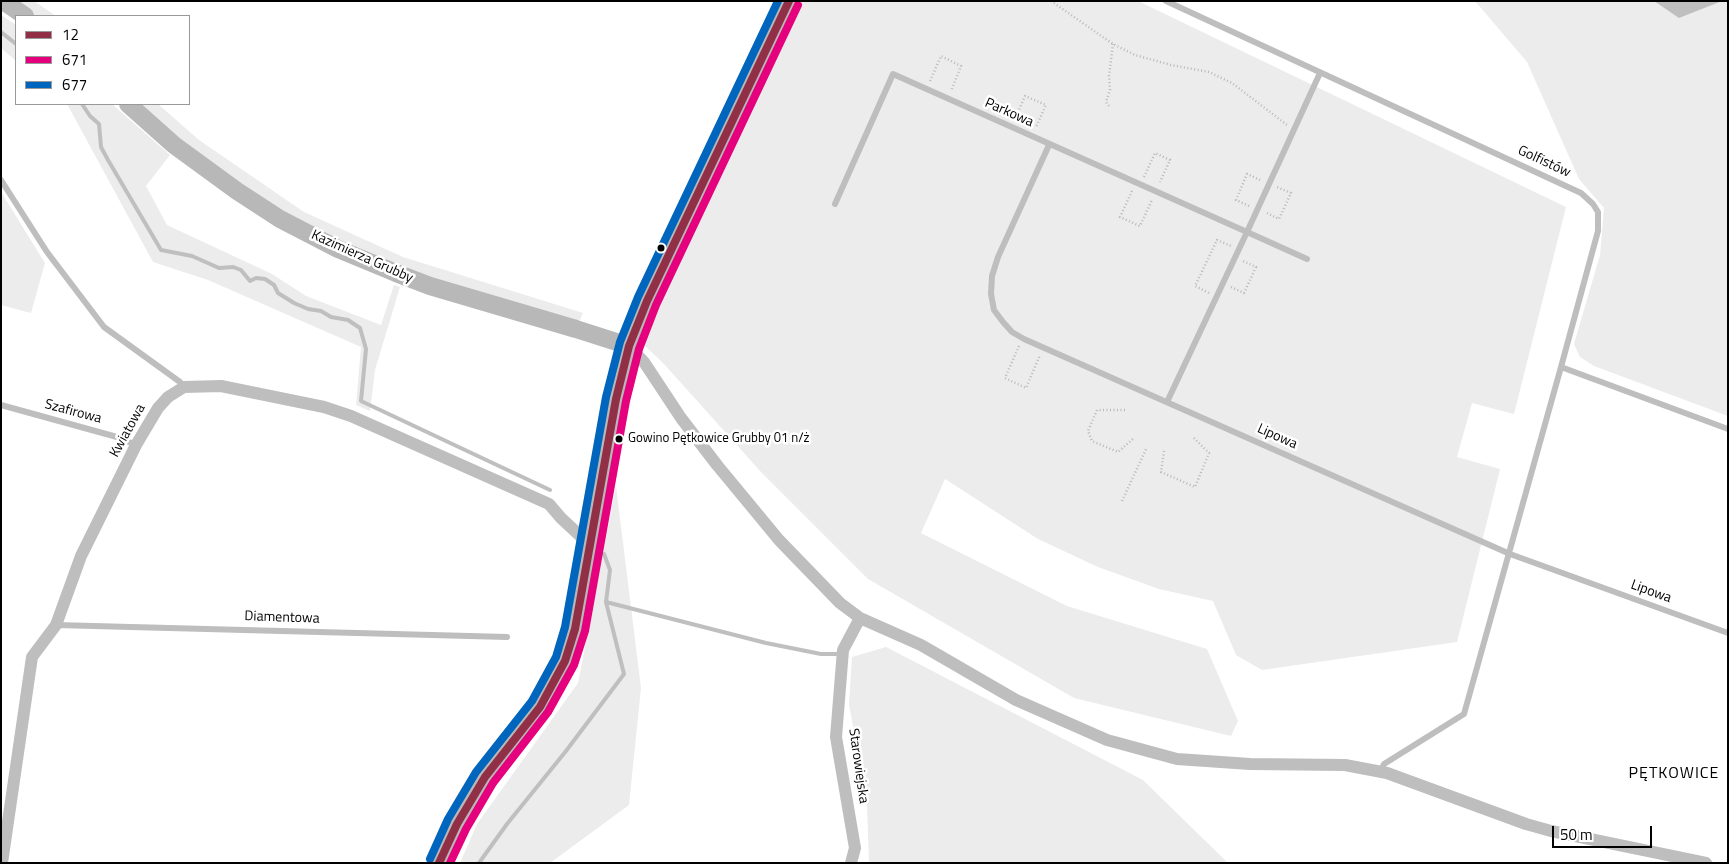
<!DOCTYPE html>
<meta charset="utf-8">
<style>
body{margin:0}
#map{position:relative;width:1729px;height:864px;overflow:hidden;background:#fff;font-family:"Titillium Web",sans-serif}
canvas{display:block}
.frame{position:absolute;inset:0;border:2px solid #000;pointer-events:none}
.legend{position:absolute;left:15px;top:15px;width:175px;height:90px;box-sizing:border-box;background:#fff;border:1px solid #999;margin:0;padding:6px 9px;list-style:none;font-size:15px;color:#000}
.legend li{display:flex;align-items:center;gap:10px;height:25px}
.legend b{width:25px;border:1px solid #999}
.scale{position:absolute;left:1552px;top:826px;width:100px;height:22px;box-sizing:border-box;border:2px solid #000;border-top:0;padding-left:6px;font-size:15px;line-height:18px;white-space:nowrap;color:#000;-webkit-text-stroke:4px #fff;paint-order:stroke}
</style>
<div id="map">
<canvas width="1729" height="864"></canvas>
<div class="frame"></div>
<ul class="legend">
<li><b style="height:6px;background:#912f46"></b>12</li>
<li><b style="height:6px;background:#e5007d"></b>671</li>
<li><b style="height:6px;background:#0065bd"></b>677</li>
</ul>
<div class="scale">50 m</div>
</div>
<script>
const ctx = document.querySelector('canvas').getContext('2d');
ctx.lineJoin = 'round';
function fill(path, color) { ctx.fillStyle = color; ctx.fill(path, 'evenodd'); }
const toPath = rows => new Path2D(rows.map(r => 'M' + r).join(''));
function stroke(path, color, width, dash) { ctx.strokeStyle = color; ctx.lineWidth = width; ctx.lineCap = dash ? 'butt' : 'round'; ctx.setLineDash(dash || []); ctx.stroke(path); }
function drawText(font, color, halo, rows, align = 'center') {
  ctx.font = font + ' "Titillium Web",sans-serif'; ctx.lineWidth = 5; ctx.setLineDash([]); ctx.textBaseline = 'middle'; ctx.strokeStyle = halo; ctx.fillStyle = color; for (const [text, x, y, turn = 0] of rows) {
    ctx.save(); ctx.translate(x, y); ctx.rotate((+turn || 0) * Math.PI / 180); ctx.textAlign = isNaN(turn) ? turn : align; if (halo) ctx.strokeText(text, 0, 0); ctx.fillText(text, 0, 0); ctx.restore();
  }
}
fill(toPath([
 [13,1,34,1,56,16,34,16],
 [800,1,1138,1,1566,207,1514,414,1472,403,1457,457,1500,469,1457,642,1262,670,1236,655,1213,601,1159,589,1098,567,1038,539,945,479,921,533,1067,606,1207,649,1238,721,1231,736,1074,698,868,579,761,472,664,364,642,343,658,300,705,198],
 [1475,1,1728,1,1728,416,1594,366,1580,357,1574,344,1600,255,1604,208,1579,179,1527,62],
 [1,15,16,25,16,61,1,48],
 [67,104,112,104,170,155,146,186,167,225,272,274,306,296,381,325,394,285,400,287,375,370,370,411,356,405,361,347,208,280,153,262],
 [136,104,158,104,199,140,304,212,403,257,583,313,578,324,455,288,328,238,228,179],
 [1,192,45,263,31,313,1,305],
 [616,486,641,688,629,805,550,863,460,863,477,824,578,683],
 [886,647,1143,780,1228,863,869,863,867,804,849,704,852,657]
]), '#ececec');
fill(toPath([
 [1654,1,1722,1,1679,18]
]), '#bfbfbf');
stroke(toPath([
 [1,32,16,44],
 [82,104,90,116,99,124,101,147,108,160,161,250,192,256,219,268,233,267,241,270,250,281,256,278,265,279,274,285,278,293,294,303,308,309,321,311,331,317,348,320,360,328,366,349,361,401,550,490],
 [606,602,766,643,821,654,836,654],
 [479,863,507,824,566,751,624,674,606,602,610,570,604,554]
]), '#bfbfbf', 4);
stroke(toPath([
 [1051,1,1113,44,1135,55,1171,65,1209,72,1232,83,1287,125],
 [930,81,941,56,961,66,951,91],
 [1109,106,1106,102,1110,90,1109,76,1113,44],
 [1015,119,1025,96,1046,105,1036,127],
 [1144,177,1155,153,1170,160,1160,182],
 [1132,191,1120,217,1140,226,1152,200],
 [1249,206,1236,200,1247,174,1260,180],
 [1267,213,1279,219,1291,193,1277,187],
 [1231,287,1244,293,1256,267,1243,261],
 [1209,293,1195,286,1217,240,1231,246],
 [1019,346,1005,378,1026,388,1040,355],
 [1125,410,1097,410,1088,431,1092,441,1118,452,1134,438],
 [1164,451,1161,472,1195,487,1209,453,1193,437],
 [1122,501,1147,447]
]), '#b9b9b9', 2.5, [1, 2.5]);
stroke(toPath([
 [1166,1,1581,193,1593,204,1598,212,1598,231,1561,367,1464,714,1384,764,1380,772],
 [1049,145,998,257,992,276,991,294,994,310,1003,322,1012,332,1024,339,1510,554,1728,633],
 [1,180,47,252,104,327,180,382,184,387],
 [835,204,893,74,1247,232,1320,73],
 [1561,367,1728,429],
 [1167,402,1247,232,1307,259],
 [1,405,117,437,136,445],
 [56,625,507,637]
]), '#bebebe', 6);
stroke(toPath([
 [629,346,644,362,681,418,717,465,779,540,840,603,860,618,921,645,1016,700,1107,740,1177,759,1250,764,1345,765,1387,773,1526,824,1551,831,1706,863],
 [2,863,32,657,56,625,81,556,136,445,158,408,168,397,184,387,221,386,324,407,351,416,549,504,561,518,590,545],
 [851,863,855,848,836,737,843,650,860,618]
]), '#bebebe', 12);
stroke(toPath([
 [3,1,25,16],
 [128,104,174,145,237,191,280,219,338,249,396,273,430,286,576,329,629,346],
 [439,863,457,824,485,777,540,707,565,661,575,629,616,399,629,346,647,301,789,1]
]), '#b8b8b8', 18);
stroke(toPath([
 [439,863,457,824,485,777,540,707,565,661,575,629,616,399,629,346,647,301,789,1]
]), '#912f46', 8);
stroke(toPath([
 [450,863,466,829,493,783,548,712,574,665,585,631,626,401,639,349,656,305,798,5]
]), '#e5007d', 8);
stroke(toPath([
 [430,859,448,819,476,772,532,701,556,657,565,627,606,397,620,342,638,297,778,1]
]), '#0065bd', 8);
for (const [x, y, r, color] of [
 [661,248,4.5,"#000"],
 [619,439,4.5,"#000"]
]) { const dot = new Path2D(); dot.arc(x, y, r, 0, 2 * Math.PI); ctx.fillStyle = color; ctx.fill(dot); stroke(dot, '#fff', 2); }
drawText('13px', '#000', '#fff', [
 ["Gowino Pętkowice Grubby 01 n/ż",628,439]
], 'left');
drawText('14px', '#000', '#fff', [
 ["Parkowa",1009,113,24],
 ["Golfistów",1544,162,25],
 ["Kazimierza Grubby",362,257,24],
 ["Szafirowa",73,412,15],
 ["Kwiatowa",128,431,-61],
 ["Lipowa",1277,437,24],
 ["Lipowa",1651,592,20],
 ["Diamentowa",282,618,2],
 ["Starowiejska",858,766,82]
]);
ctx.letterSpacing = '1px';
drawText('16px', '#000', '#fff', [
 ["PĘTKOWICE",1674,774]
]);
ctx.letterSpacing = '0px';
</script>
